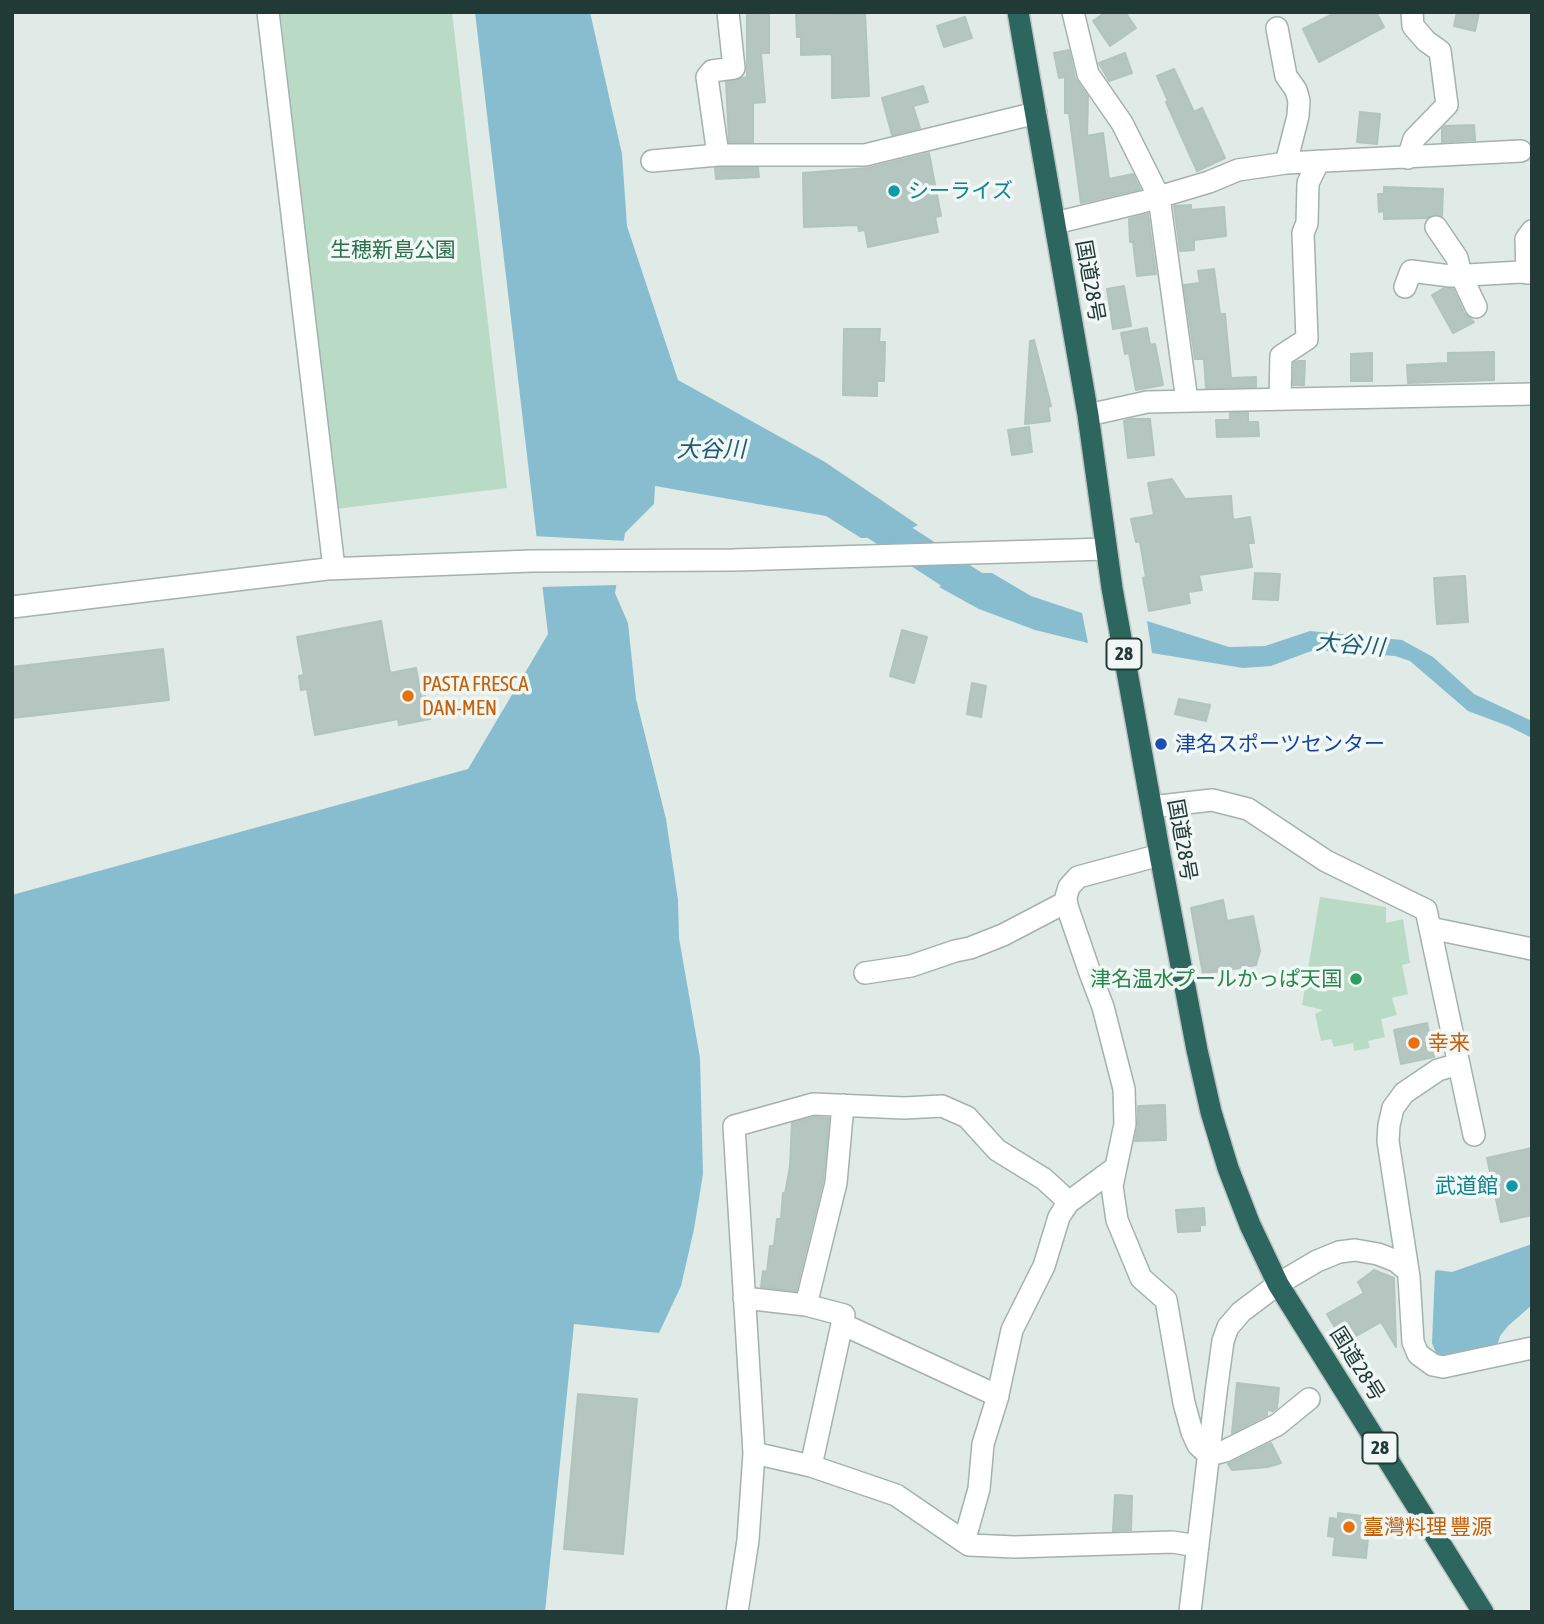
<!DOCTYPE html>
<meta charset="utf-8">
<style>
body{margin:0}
#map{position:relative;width:1544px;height:1624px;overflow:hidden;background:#e0eae6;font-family:"Asap Condensed",sans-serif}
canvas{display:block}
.frame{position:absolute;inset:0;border:14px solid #213a36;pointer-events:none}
</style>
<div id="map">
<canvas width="1544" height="1624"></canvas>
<div class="frame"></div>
</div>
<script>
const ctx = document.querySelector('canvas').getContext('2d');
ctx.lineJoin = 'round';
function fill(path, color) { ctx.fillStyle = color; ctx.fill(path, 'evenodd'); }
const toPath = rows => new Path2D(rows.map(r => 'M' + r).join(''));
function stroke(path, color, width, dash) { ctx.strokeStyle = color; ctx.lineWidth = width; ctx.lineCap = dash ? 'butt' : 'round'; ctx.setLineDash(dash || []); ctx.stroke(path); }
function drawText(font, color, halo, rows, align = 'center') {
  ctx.font = font + ' "Asap Condensed","Noto Sans JP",sans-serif'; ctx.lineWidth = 7; ctx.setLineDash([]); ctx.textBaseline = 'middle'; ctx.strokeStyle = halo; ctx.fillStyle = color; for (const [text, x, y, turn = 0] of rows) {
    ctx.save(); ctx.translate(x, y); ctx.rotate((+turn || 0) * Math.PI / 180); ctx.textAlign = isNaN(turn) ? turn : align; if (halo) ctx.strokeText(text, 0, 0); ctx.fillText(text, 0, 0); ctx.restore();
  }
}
fill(toPath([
 [280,12,452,12,507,488,336,509],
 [1320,897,1386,907,1386,923,1403,919,1410,963,1402,965,1408,994,1392,998,1397,1015,1381,1019,1385,1037,1368,1041,1370,1048,1354,1051,1353,1043,1334,1047,1331,1039,1321,1041,1315,1014,1323,1010,1302,1005]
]), '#b9dbc5');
fill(toPath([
 [475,12,590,12,622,154,627,226,678,380,825,462,918,525,894,537,861,538,826,516,655,486,654,504,625,533,615,593,628,623,636,699,666,819,678,900,679,938,700,1058,703,1174,694,1229,681,1286,659,1333,574,1324,545,1612,12,1612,12,895,468,769,548,634],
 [964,573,992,573,1031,596,1082,613,1088,643,1035,630,979,609,939,587],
 [1147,621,1229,647,1265,646,1310,631,1402,640,1433,657,1474,694,1532,721,1532,738,1508,726,1468,711,1410,661,1395,656,1314,650,1271,666,1243,668,1152,653],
 [1532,1244,1532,1305,1508,1326,1500,1336,1497,1346,1446,1357,1436,1353,1432,1343,1435,1272,1437,1270,1452,1272]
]), '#88bdcf');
fill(toPath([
 [533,536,627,541,619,585,539,587]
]), '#e0eae6');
stroke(toPath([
 [858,512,975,588,997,597]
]), '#88bdcf', 33);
const building = toPath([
 [747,12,769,12,769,53,761,53,765,102,753,103,753,142,729,142,726,82,747,77,747,12],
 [796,12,832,12,832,15,865,13,869,96,832,98,832,54,801,55,801,37,797,37,796,12],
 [1106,12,1125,12,1136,28,1110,46,1093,21,1106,12],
 [1337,12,1376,12,1384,27,1319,62,1303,29,1337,12],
 [1457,12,1479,12,1475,31,1454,26,1457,12],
 [965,17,972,38,944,47,937,26,965,17],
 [1069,50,1075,78,1088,97,1087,136,1103,133,1109,179,1133,174,1140,189,1081,203,1069,113,1065,113,1065,77,1059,78,1054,53,1069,50],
 [1125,53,1132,73,1109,81,1099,63,1125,53],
 [1174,69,1194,112,1202,108,1225,158,1197,171,1166,102,1168,101,1157,76,1174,69],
 [923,86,928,102,913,106,920,128,892,135,882,98,923,86],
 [1360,112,1380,114,1377,144,1357,142,1360,112],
 [1474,125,1475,140,1442,142,1442,129,1445,126,1474,125],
 [929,153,941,216,935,217,938,232,868,247,865,230,859,231,858,225,804,227,803,173,868,168,929,153],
 [715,168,758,168,759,177,716,179,715,168],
 [1384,187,1443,189,1442,216,1436,214,1427,218,1384,219,1384,211,1379,212,1378,194,1384,194,1384,187],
 [1191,205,1191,210,1224,207,1226,236,1194,240,1194,250,1180,251,1174,206,1191,205],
 [1148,214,1156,274,1137,276,1133,242,1130,242,1129,219,1148,214],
 [1214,269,1220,314,1225,314,1231,378,1256,377,1256,387,1206,388,1204,359,1195,359,1184,285,1200,283,1198,271,1214,269],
 [1124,286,1131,326,1113,329,1107,289,1124,286],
 [1444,288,1453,289,1464,313,1474,322,1453,333,1432,295,1444,288],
 [1147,328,1150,345,1155,344,1163,385,1136,390,1129,353,1125,354,1121,333,1147,328],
 [844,329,880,329,879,342,885,342,884,381,877,381,877,396,843,395,844,329],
 [1034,340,1051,406,1048,407,1050,421,1025,424,1030,341,1034,340],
 [1494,352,1494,380,1408,383,1407,365,1448,363,1448,353,1494,352],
 [1372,353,1372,381,1351,381,1351,354,1372,353],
 [1298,361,1305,361,1304,385,1293,385,1294,363,1298,361],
 [1230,413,1248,413,1248,422,1258,422,1259,436,1217,437,1216,420,1230,420,1230,413],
 [1130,419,1150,419,1154,455,1128,458,1124,421,1130,419],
 [1029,427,1032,452,1012,455,1008,430,1029,427],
 [1172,479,1185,499,1231,496,1233,520,1250,517,1254,543,1248,543,1252,567,1199,575,1202,590,1188,592,1190,603,1149,611,1143,578,1146,577,1140,542,1136,542,1131,519,1154,515,1148,483,1172,479],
 [1255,573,1280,574,1278,600,1253,599,1255,573],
 [1465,576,1468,622,1437,624,1434,578,1465,576],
 [381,621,390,673,416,668,421,697,425,696,430,719,399,725,398,719,315,735,307,689,301,690,299,676,304,675,297,637,381,621],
 [902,630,927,637,914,683,890,676,902,630],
 [163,649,169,700,12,718,12,667,163,649],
 [972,683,986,686,981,717,967,714,972,683],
 [1179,699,1210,705,1206,721,1175,714,1179,699],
 [1223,900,1227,921,1253,916,1260,951,1256,965,1203,974,1191,908,1223,900],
 [1427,1023,1434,1057,1401,1064,1394,1030,1427,1023],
 [1165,1105,1166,1140,1135,1141,1138,1124,1138,1106,1165,1105],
 [815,1117,829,1118,823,1181,796,1291,761,1287,763,1271,767,1272,770,1246,774,1246,777,1219,781,1219,783,1193,785,1194,790,1166,792,1123,815,1117],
 [1532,1148,1532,1215,1501,1222,1487,1158,1532,1148],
 [1204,1208,1205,1225,1200,1225,1200,1231,1178,1232,1176,1210,1204,1208],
 [1374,1270,1394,1278,1396,1347,1381,1322,1344,1343,1327,1314,1364,1293,1358,1282,1374,1270],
 [1237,1383,1279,1388,1277,1408,1273,1411,1267,1410,1267,1415,1232,1433,1237,1383],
 [578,1394,637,1399,623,1554,564,1549,578,1394],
 [1271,1443,1281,1463,1268,1467,1232,1470,1228,1464,1271,1443],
 [1115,1495,1132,1496,1131,1530,1113,1531,1115,1495],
 [1338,1513,1370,1517,1366,1558,1333,1555,1335,1537,1328,1536,1330,1518,1338,1519,1338,1513]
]);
fill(building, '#b5c5c0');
stroke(building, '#b2c4be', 2);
const minor = toPath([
 [268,12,334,568],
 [728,12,734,68,712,71,707,77,718,155,865,155,1036,113],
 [1073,12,1088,74,1122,123,1159,197,1187,401],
 [1277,28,1286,76,1296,90,1299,101,1298,116,1286,163],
 [1408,158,1414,139,1447,105,1440,51,1426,41,1413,26,1412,12],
 [652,161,718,155],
 [1055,223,1142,202,1209,182,1238,170,1286,163,1521,151],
 [1436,227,1457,258,1461,275,1476,307],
 [1527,273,1526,239,1532,231],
 [1405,287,1411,271,1450,276,1521,272,1532,273],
 [1280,398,1281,356,1307,339,1303,233,1307,223,1308,183,1319,161],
 [1088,415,1147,402,1532,394],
 [12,607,327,569,531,561,733,560,1106,549],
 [1151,807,1212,800,1248,809,1326,861,1426,910,1474,1135],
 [1160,855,1078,877,1069,887,1066,897,1067,906,1090,973,1103,1007,1124,1089,1125,1124,1112,1186,1117,1220,1141,1278,1166,1300,1184,1403,1192,1432,1198,1445,1209,1455,1225,1451,1277,1425,1309,1399],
 [1430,928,1532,949],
 [865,973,911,966,955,951,970,948,1003,935,1066,902],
 [1459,1064,1438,1070,1404,1093,1393,1108,1389,1125,1388,1141,1409,1277,1413,1342,1418,1354,1433,1365,1443,1367,1532,1348],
 [744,1298,806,1305,844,1315,811,1466],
 [806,1305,836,1183,843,1105],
 [842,1324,998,1396],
 [754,1453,811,1466,896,1495,969,1545,1015,1547,1172,1542,1198,1546],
 [964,1542,979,1489,983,1444,997,1399,1012,1330,1044,1266,1059,1217,1064,1209,1069,1202,1115,1168],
 [737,1612,748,1540,754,1453,734,1126,813,1104,904,1108,942,1106,967,1117,997,1150,1044,1179,1069,1202],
 [1190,1612,1216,1392,1223,1341,1228,1327,1241,1312,1278,1284,1317,1261,1339,1252,1355,1250,1378,1254,1396,1261,1408,1271]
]);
const highway = toPath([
 [1018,12,1088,415,1112,588,1160,855,1197,1050,1211,1112,1228,1168,1250,1225,1278,1284,1483,1612]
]);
stroke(minor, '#a3b2ae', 24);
stroke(highway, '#bcc4c3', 24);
stroke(minor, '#fff', 21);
stroke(highway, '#2d655f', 21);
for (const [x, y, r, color] of [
 [894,191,7,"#0f9aa8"],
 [408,696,7,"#e8710a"],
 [1161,744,7,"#1a4fb4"],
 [1356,979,7,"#2e9e5b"],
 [1414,1043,7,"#e8710a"],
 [1512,1186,7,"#0f9aa8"],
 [1349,1527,7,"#e8710a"]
]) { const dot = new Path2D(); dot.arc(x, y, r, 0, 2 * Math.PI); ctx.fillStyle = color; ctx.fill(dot); stroke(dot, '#f0f7f4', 2.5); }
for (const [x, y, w] of [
 [1124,654,35],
 [1380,1448,35]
]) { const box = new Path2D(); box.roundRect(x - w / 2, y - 15.5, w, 31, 5); ctx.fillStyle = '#f0f7f4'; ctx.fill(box); stroke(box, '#213a36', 2); }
drawText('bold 19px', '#213a36', null, [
 ["28",1124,654],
 ["28",1380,1448]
]);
drawText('21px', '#0d838f', '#f0f7f4', [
 ["シーライズ",908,191],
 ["武道館",1498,1186,"right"]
], 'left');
drawText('21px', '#2c704d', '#f0f7f4', [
 ["生穂新島公園",393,250]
]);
drawText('21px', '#213a36', '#f0f7f4', [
 ["国道28号",1090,281,80],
 ["国道28号",1182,840,80],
 ["国道28号",1357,1364,58]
]);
drawText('21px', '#c56008', '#f0f7f4', [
 ["PASTA FRESCA",422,684],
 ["DAN-MEN",422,708],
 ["幸来",1428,1043],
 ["臺灣料理 豐源",1363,1527]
], 'left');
drawText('21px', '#164399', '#f0f7f4', [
 ["津名スポーツセンター",1175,744]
], 'left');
drawText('21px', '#27864d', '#f0f7f4', [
 ["津名温水プールかっぱ天国",1342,979]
], 'right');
drawText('italic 23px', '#1d5d74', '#f0f7f4', [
 ["大谷川",711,450],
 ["大谷川",1350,645,5]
]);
</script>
